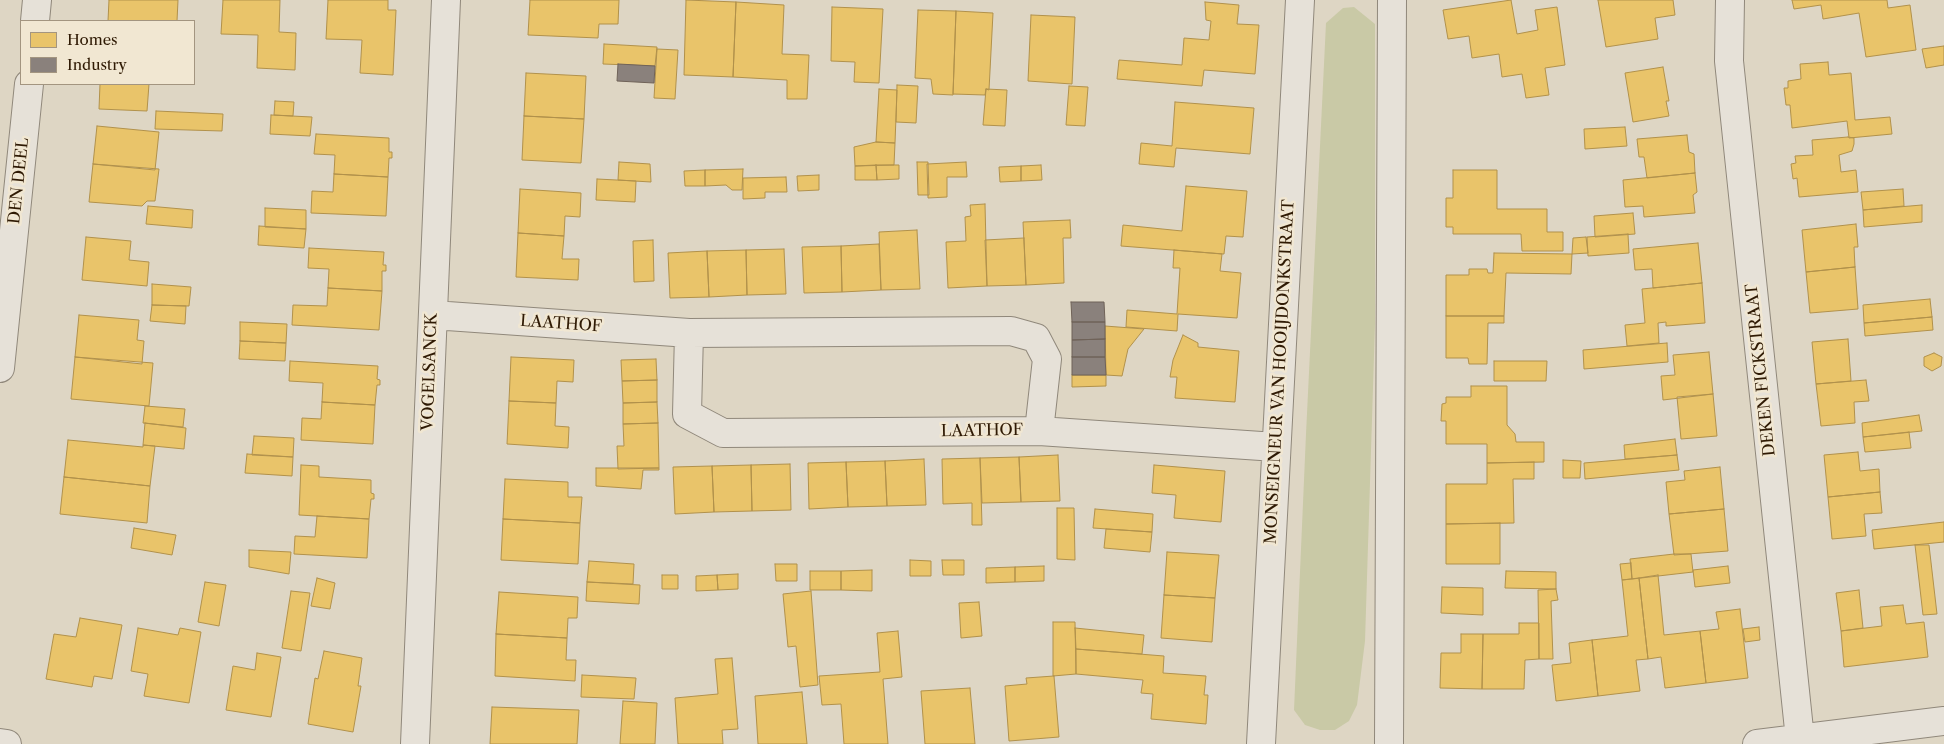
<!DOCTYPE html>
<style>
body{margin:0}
#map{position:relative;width:1944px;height:744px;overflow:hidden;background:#ded6c4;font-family:"Libre Caslon Text",serif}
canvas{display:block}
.legend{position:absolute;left:20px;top:20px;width:175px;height:65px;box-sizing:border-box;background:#f1e7d2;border:1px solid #a39580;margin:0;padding:6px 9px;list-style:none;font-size:15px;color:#2f1a04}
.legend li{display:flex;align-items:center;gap:10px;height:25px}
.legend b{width:25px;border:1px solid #a39580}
</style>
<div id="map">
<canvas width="1944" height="744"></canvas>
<ul class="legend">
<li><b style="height:14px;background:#e9c46a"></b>Homes</li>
<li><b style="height:14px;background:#8a817c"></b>Industry</li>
</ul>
</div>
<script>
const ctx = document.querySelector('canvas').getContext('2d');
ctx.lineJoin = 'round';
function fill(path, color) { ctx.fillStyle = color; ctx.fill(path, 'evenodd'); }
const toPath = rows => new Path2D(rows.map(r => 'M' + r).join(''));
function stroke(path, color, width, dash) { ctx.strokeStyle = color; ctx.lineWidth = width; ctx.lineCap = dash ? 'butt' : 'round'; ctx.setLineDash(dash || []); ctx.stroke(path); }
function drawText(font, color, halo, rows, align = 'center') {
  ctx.font = font + ' "Libre Caslon Text",serif'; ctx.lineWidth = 5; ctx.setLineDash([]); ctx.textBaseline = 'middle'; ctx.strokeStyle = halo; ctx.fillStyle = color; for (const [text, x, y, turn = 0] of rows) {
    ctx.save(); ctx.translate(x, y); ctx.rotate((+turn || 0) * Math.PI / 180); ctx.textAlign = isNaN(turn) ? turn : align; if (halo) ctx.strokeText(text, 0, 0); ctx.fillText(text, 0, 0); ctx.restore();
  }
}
fill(toPath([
 [1354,7,1375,24,1375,324,1365,641,1357,705,1349,721,1335,730,1320,730,1305,725,1294,710,1306,434,1326,23,1343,8]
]), '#c9c9a6');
const homes = toPath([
 [109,0,178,0,177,21,108,21,109,0],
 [223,0,280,0,279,32,296,33,295,70,257,68,258,35,221,34,223,0],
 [328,0,388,0,388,10,396,10,393,75,360,73,362,40,326,39,328,0],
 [530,0,619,0,618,24,599,24,598,38,528,35,530,0],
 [686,0,736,2,733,77,684,75,686,0],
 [1511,0,1517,34,1538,30,1535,10,1557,7,1565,65,1545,68,1549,95,1526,98,1522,74,1502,77,1499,54,1472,58,1469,36,1448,39,1443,10,1511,0],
 [1598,0,1673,0,1675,15,1655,18,1658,39,1606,47,1598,0],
 [1792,0,1887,0,1888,8,1910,5,1916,50,1866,57,1859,13,1823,19,1821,5,1794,9,1792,0],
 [736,2,784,5,782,54,809,55,807,99,787,99,787,80,733,77,736,2],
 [1205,2,1239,5,1237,24,1259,25,1255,74,1204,70,1202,86,1117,79,1119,60,1182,65,1184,38,1209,40,1211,21,1206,20,1205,2],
 [832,7,883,9,879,83,854,82,855,62,831,61,832,7],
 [918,10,956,11,953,95,933,94,931,79,915,78,918,10],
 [956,11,993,13,989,90,986,89,985,95,953,94,956,11],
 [1031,15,1075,17,1072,84,1028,81,1031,15],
 [604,44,657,47,655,66,603,64,604,44],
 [1944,46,1944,65,1926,68,1922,49,1944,46],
 [657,49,678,50,675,99,654,98,657,49],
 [1828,62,1829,75,1851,73,1855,120,1890,117,1892,134,1849,138,1847,121,1792,128,1790,105,1786,105,1784,88,1788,88,1788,81,1801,79,1800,64,1828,62],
 [1663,67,1669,101,1666,101,1669,116,1633,122,1625,73,1663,67],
 [526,73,586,76,584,119,524,116,526,73],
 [100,84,149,84,147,111,99,109,100,84],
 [897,85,918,86,916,123,896,122,897,85],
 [1069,86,1088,87,1085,126,1066,125,1069,86],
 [879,89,897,90,895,143,876,142,879,89],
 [986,89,1007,90,1005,126,983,125,986,89],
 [275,101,294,102,293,116,274,115,275,101],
 [1175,102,1254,108,1250,154,1176,148,1174,167,1139,164,1141,143,1172,146,1175,102],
 [156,111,223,114,222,131,155,129,156,111],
 [271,115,312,117,310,136,270,134,271,115],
 [524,116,584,119,581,163,522,160,524,116],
 [97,126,159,132,155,170,93,164,97,126],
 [1625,127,1627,146,1585,149,1584,129,1625,127],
 [316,134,389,138,389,152,392,152,392,158,389,158,388,177,334,174,335,155,314,154,316,134],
 [1687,135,1689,152,1694,154,1695,173,1647,178,1644,157,1639,157,1637,139,1687,135],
 [1848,137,1854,138,1854,144,1852,151,1839,155,1841,172,1856,170,1858,192,1799,197,1797,178,1793,179,1791,164,1796,163,1795,156,1813,155,1812,140,1848,137],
 [876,142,895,143,894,165,855,166,854,147,876,142],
 [619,162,650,164,651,182,618,180,619,162],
 [917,162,928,162,929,195,918,195,917,162],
 [966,162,967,177,947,177,947,197,928,198,927,164,966,162],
 [93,164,159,169,155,201,147,201,142,206,89,202,93,164],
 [876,165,899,165,899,179,877,180,876,165],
 [876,165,877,180,855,180,855,166,876,165],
 [1041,165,1042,180,1021,181,1021,166,1041,165],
 [1021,166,1021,181,1000,182,999,167,1021,166],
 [743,169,742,190,732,190,726,185,705,186,705,170,743,169],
 [705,170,705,186,685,186,684,171,705,170],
 [1453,170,1497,170,1497,209,1547,209,1547,232,1563,232,1563,251,1522,251,1521,234,1453,234,1453,227,1446,227,1446,198,1453,198,1453,170],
 [1695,173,1697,192,1693,195,1695,213,1644,217,1643,206,1625,207,1623,180,1695,173],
 [334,174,388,177,386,216,311,213,312,191,333,192,334,174],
 [819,175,819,190,798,191,797,176,819,175],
 [786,177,787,192,765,192,765,198,743,199,743,178,786,177],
 [597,179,636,181,635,202,596,200,597,179],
 [1186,186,1247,191,1243,237,1226,236,1224,254,1121,246,1123,225,1182,231,1186,186],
 [520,189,581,193,580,217,565,216,564,236,518,233,520,189],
 [1903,189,1904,206,1863,210,1861,192,1903,189],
 [985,204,987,286,948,288,946,242,966,241,965,217,971,216,970,205,985,204],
 [1922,205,1922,222,1864,227,1863,210,1922,205],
 [148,206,193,210,192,228,146,224,148,206],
 [265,208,306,210,306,229,265,227,265,208],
 [1633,213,1635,234,1595,237,1594,216,1633,213],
 [1070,220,1071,238,1063,238,1064,283,1026,285,1023,222,1070,220],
 [1856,224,1858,247,1854,247,1855,267,1806,272,1802,230,1856,224],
 [259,226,306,229,304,248,258,245,259,226],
 [917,230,920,289,881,290,879,232,917,230],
 [518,233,564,236,562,259,579,259,578,280,516,277,518,233],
 [1628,234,1629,253,1588,256,1587,237,1628,234],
 [86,237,131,241,129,260,149,262,147,286,82,280,86,237],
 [1586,237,1588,253,1572,254,1573,238,1586,237],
 [1024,238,1026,285,987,286,985,240,1024,238],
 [653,240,654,281,634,282,633,241,653,240],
 [1698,243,1702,283,1653,288,1652,269,1635,270,1633,249,1698,243],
 [879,244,881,290,842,292,841,246,879,244],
 [841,246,842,292,804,293,802,247,841,246],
 [309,248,384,252,383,265,386,265,386,271,382,271,382,291,328,288,329,269,308,268,309,248],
 [784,249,786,294,747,295,746,250,784,249],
 [746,250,747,295,709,297,707,251,746,250],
 [1174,250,1222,254,1220,271,1241,273,1237,318,1178,314,1177,331,1126,327,1127,310,1177,314,1180,268,1173,268,1174,250],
 [707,251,709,297,670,298,668,253,707,251],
 [1494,253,1572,254,1571,274,1506,273,1504,316,1446,316,1446,275,1469,275,1469,269,1487,269,1488,273,1493,273,1494,253],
 [1855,267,1858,309,1810,313,1806,272,1855,267],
 [1702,283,1705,323,1666,326,1666,322,1658,323,1659,343,1627,346,1625,325,1645,323,1642,289,1702,283],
 [152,284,191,287,189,306,152,305,152,284],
 [328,288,382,291,379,330,292,325,293,305,327,306,328,288],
 [1930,299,1932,317,1864,323,1863,305,1930,299],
 [152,305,186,306,185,324,150,321,152,305],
 [79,315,139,320,137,340,144,341,142,364,75,357,79,315],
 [1446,316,1504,316,1504,323,1488,323,1487,364,1469,364,1468,358,1446,358,1446,316],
 [1932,317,1933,330,1865,336,1864,323,1932,317],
 [240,322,287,324,286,343,240,341,240,322],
 [1105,326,1144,329,1128,349,1122,376,1106,375,1105,326],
 [1183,335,1198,343,1198,347,1239,351,1235,402,1175,398,1177,377,1170,377,1173,360,1183,335],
 [1848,339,1851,381,1816,384,1812,342,1848,339],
 [240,341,286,343,285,361,239,359,240,341],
 [1667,343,1668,362,1584,369,1583,350,1667,343],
 [1709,352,1713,394,1663,400,1661,376,1675,375,1673,355,1709,352],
 [1934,353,1942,357,1941,366,1932,371,1924,366,1924,357,1934,353],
 [75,357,153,363,149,406,71,399,75,357],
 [511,357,574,360,573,382,557,381,556,403,509,401,511,357],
 [656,359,657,380,622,381,621,360,656,359],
 [290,361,378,366,377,379,380,380,380,385,377,385,375,405,322,402,323,383,289,381,290,361],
 [1494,361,1547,361,1546,381,1494,381,1494,361],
 [1072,375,1106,375,1106,386,1072,387,1072,375],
 [657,380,657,402,623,403,622,381,657,380],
 [1866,380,1869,401,1854,402,1855,423,1821,426,1816,384,1866,380],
 [1471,386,1507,386,1507,425,1515,434,1516,442,1544,442,1544,462,1487,463,1487,444,1446,444,1446,421,1441,421,1442,404,1446,403,1446,397,1471,397,1471,386],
 [1713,394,1717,436,1681,439,1677,397,1713,394],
 [509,401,556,403,555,426,569,427,568,448,507,444,509,401],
 [322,402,375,405,373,444,301,440,302,418,321,419,322,402],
 [657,402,658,423,623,424,623,403,657,402],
 [145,406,185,409,183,427,143,423,145,406],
 [1919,415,1922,431,1863,437,1862,423,1919,415],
 [145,423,186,428,184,449,143,445,145,423],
 [658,423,659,468,618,469,617,446,624,446,623,424,658,423],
 [1909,432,1911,448,1865,452,1863,437,1909,432],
 [254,436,294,438,293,457,252,455,254,436],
 [1675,439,1677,455,1625,459,1624,445,1675,439],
 [68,440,143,447,143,445,155,446,150,486,64,477,68,440],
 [1858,452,1860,471,1879,469,1880,492,1828,497,1824,455,1858,452],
 [247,454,293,457,292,476,245,473,247,454],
 [1058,455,1060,501,1021,502,1019,457,1058,455],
 [1677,455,1679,470,1585,479,1584,463,1677,455],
 [1019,457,1021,502,982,503,980,458,1019,457],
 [980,458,982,525,972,525,972,503,943,504,942,459,980,458],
 [924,459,926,505,887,506,885,461,924,459],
 [1563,460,1581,461,1580,478,1563,478,1563,460],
 [885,461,887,506,848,507,846,462,885,461],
 [846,462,848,507,809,509,808,463,846,462],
 [1534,462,1534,479,1513,479,1514,523,1446,524,1446,484,1487,484,1487,463,1534,462],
 [790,464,791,510,752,511,751,465,790,464],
 [301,465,319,466,319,477,371,480,371,493,374,494,374,499,371,499,369,519,299,515,301,465],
 [751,465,752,511,714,512,712,466,751,465],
 [1154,465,1225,471,1221,522,1174,518,1176,495,1152,493,1154,465],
 [712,466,714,512,675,514,673,467,712,466],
 [1720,467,1724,509,1669,514,1666,482,1685,480,1684,471,1720,467],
 [596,468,659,468,659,470,643,470,641,489,596,486,596,468],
 [64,477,150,486,147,523,60,514,64,477],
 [505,479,568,482,568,497,582,497,580,523,503,519,505,479],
 [1880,492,1882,513,1864,514,1866,536,1832,539,1828,497,1880,492],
 [1057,508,1074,508,1075,560,1057,559,1057,508],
 [1095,509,1153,514,1152,532,1093,528,1095,509],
 [1724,509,1728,551,1674,555,1669,514,1724,509],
 [317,516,369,519,367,558,294,554,295,536,315,537,317,516],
 [503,519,580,523,578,564,501,560,503,519],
 [1944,522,1944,542,1874,549,1872,530,1944,522],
 [1500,523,1500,564,1446,564,1446,524,1500,523],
 [134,528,176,535,172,555,131,548,134,528],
 [1106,529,1152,532,1150,552,1104,548,1106,529],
 [1915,545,1929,545,1937,614,1923,615,1915,545],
 [249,550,291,552,289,574,249,567,249,550],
 [1167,552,1219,555,1215,598,1164,595,1167,552],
 [1674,554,1691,554,1693,572,1632,579,1630,559,1674,554],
 [910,560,931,561,931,576,910,576,910,560],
 [942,560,964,560,964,575,943,575,942,560],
 [589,561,634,564,633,584,587,582,589,561],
 [1631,563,1632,579,1622,580,1620,564,1631,563],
 [775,564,797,564,797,581,776,581,775,564],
 [1044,566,1044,581,1015,582,1015,567,1044,566],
 [1728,566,1730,583,1695,587,1693,570,1728,566],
 [1015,567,1015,582,986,583,986,568,1015,567],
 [872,570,872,591,841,590,841,571,872,570],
 [810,571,841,571,841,590,810,590,810,571],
 [1506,571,1556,572,1556,589,1505,588,1506,571],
 [738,574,738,589,718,590,717,575,738,574],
 [662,575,678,575,678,589,662,589,662,575],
 [717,575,718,590,696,591,696,576,717,575],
 [1658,575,1664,635,1700,631,1706,683,1665,688,1661,657,1648,659,1639,578,1658,575],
 [317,578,335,583,330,609,311,606,317,578],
 [1639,578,1648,659,1636,660,1640,691,1598,696,1592,640,1628,636,1622,580,1639,578],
 [205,582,226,585,219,626,198,622,205,582],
 [587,582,640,585,639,604,586,601,587,582],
 [1442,587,1483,588,1483,615,1441,613,1442,587],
 [1556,589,1558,600,1551,601,1553,659,1539,659,1538,590,1556,589],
 [1859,590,1863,628,1841,631,1836,593,1859,590],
 [291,591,310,593,301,651,282,648,291,591],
 [811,591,818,685,800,687,796,646,788,647,783,594,811,591],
 [499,592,578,597,577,618,568,618,567,638,496,634,499,592],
 [1164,595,1215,598,1212,642,1161,638,1164,595],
 [979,602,982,636,961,638,959,603,979,602],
 [1903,605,1906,624,1924,622,1928,657,1844,667,1841,631,1882,626,1880,607,1903,605],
 [1740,609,1748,678,1706,683,1700,631,1719,629,1716,612,1740,609],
 [80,618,122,625,112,679,94,676,92,687,46,679,54,634,76,637,80,618],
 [1053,622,1075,622,1076,674,1053,676,1053,622],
 [1519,623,1539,623,1539,659,1525,660,1524,689,1482,689,1483,634,1519,634,1519,623],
 [1759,627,1760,640,1745,642,1743,629,1759,627],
 [138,628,178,635,180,628,201,632,189,703,144,696,148,674,131,671,138,628],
 [1075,628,1144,635,1142,654,1076,649,1075,628],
 [898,631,902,677,883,679,888,744,844,744,841,704,822,705,819,676,880,672,877,633,898,631],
 [496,634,567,638,566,660,576,660,575,681,495,676,496,634],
 [1461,634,1483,634,1482,689,1440,688,1441,653,1461,653,1461,634],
 [1592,640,1598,696,1556,701,1552,665,1571,663,1569,643,1592,640],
 [1076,649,1164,656,1163,673,1206,676,1204,695,1208,695,1206,724,1151,719,1153,694,1141,693,1143,680,1076,674,1076,649],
 [324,651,362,658,358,686,361,686,353,732,308,724,315,678,318,679,324,651],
 [257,653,281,657,271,717,226,710,233,666,255,670,257,653],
 [732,658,738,729,722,730,723,744,678,744,675,698,718,694,715,659,732,658],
 [582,675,636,678,634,699,581,697,582,675],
 [1054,676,1059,737,1009,741,1005,686,1027,684,1026,678,1054,676],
 [970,688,975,744,925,744,921,691,970,688],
 [802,692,807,744,758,744,755,696,802,692],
 [623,701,657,703,655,744,620,744,623,701],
 [492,707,579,710,577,744,490,744,492,707]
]);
fill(homes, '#e9c46a');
stroke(homes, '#b1914b', 1);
const industry = toPath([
 [618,64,655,66,654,83,617,81,618,64],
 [1071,302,1104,302,1105,322,1072,322,1071,302],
 [1072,322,1105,322,1105,339,1072,340,1072,322],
 [1105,339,1105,357,1072,357,1072,340,1105,339],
 [1072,357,1105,357,1106,375,1072,375,1072,357]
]);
fill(industry, '#8a817c');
stroke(industry, '#6f6258', 1);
const minor = toPath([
 [1730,0,1729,61,1800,739],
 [35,21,37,0],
 [433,315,689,333,1011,331,1036,338,1047,359,1039,431,723,433,687,414,689,333],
 [0,368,29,84],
 [1039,431,1276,447],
 [0,743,7,744],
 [415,744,446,0],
 [1261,744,1300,0],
 [1389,744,1392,0],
 [1757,744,1944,721]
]);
stroke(minor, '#90887b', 30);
stroke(minor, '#e6e1d8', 28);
drawText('16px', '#2f1a04', '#f1e7d2', [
 ["DEN DEEL",19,181,-84],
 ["LAATHOF",561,324,4],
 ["DEKEN FICKSTRAAT",1761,370,-96],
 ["VOGELSANCK",430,372,-88],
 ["MONSEIGNEUR VAN HOOIJDONKSTRAAT",1280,372,-87],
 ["LAATHOF",982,431,-1]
]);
</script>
